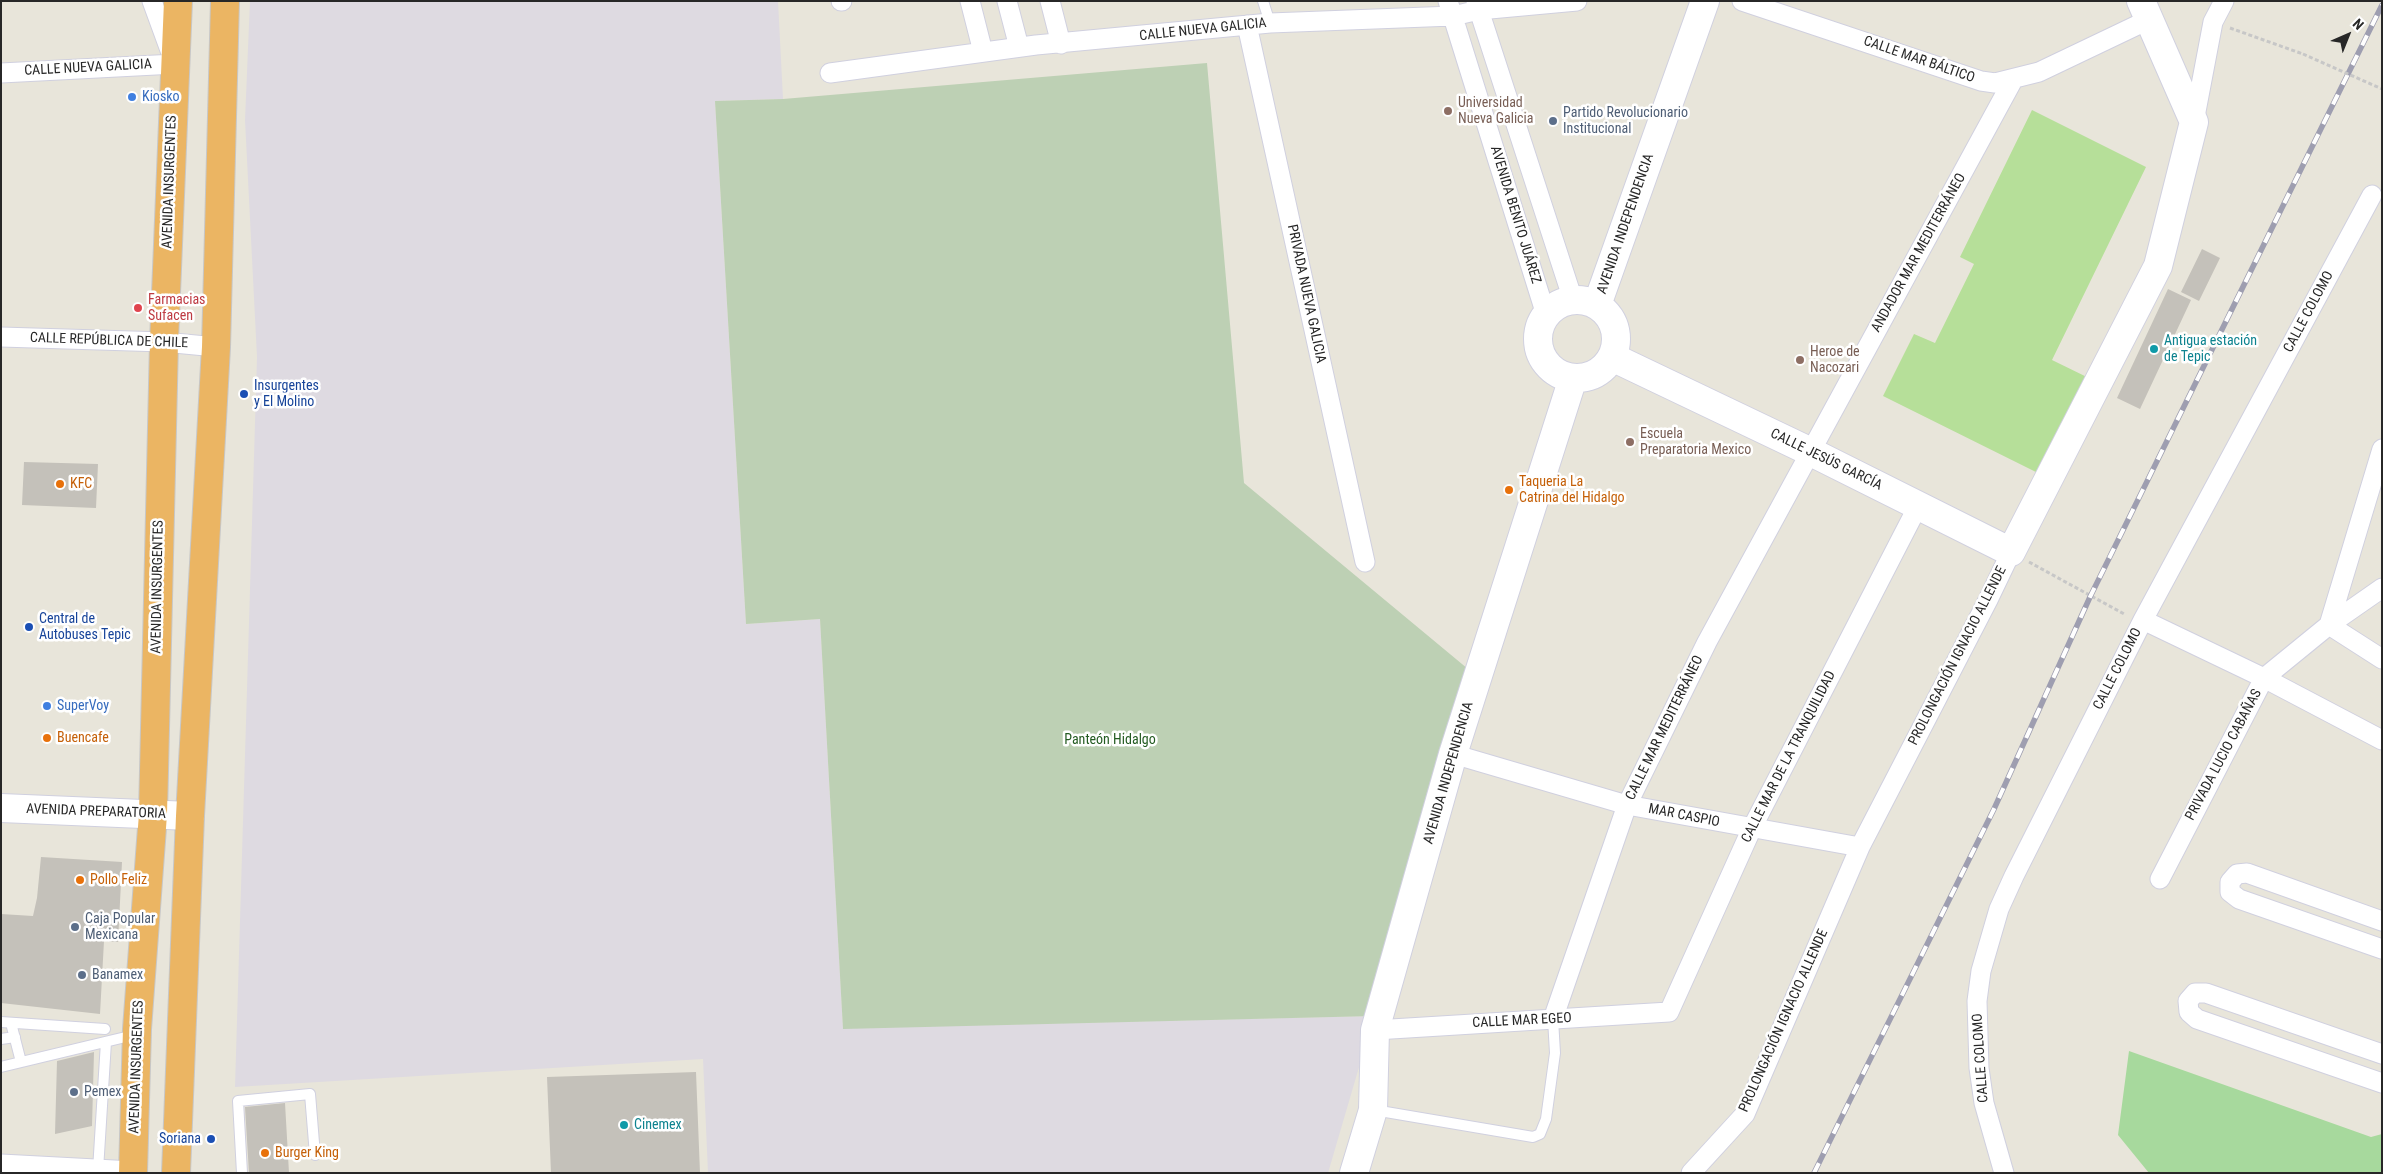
<!DOCTYPE html>
<meta charset="utf-8">
<style>
body{margin:0}
#map{position:relative;width:2383px;height:1174px;overflow:hidden;background:#e8e5da;font-family:"Roboto Condensed",sans-serif}
canvas{display:block}
.frame{position:absolute;inset:0;border:2px solid #272727;pointer-events:none}
.north{position:absolute;left:2323px;top:10px;width:50px;height:50px;-webkit-text-stroke:4px #fff;paint-order:stroke;rotate:44deg;font-size:14px;font-weight:700;line-height:20px;text-align:center;color:#272727}
.north::after{content:'';display:block;margin:auto;width:18px;height:22px;background:#272727;clip-path:polygon(50% 0,100% 100%,50% 72%,0 100%)}
</style>
<div id="map">
<canvas width="2383" height="1174"></canvas>
<div class="frame"></div>
<div class="north">N</div>
</div>
<script>
const ctx = document.querySelector('canvas').getContext('2d');
ctx.lineJoin = 'round';
function fill(path, color) { ctx.fillStyle = color; ctx.fill(path, 'evenodd'); }
const toPath = rows => new Path2D(rows.map(r => 'M' + r).join(''));
function stroke(path, color, width, dash) { ctx.strokeStyle = color; ctx.lineWidth = width; ctx.lineCap = dash ? 'butt' : 'round'; ctx.setLineDash(dash || []); ctx.stroke(path); }
function drawText(font, color, halo, rows, align = 'center') {
  ctx.font = font + ' "Roboto Condensed",sans-serif'; ctx.lineWidth = 5; ctx.setLineDash([]); ctx.textBaseline = 'middle'; ctx.strokeStyle = halo; ctx.fillStyle = color; for (const [text, x, y, turn = 0] of rows) {
    ctx.save(); ctx.translate(x, y); ctx.rotate((+turn || 0) * Math.PI / 180); ctx.textAlign = isNaN(turn) ? turn : align; if (halo) ctx.strokeText(text, 0, 0); ctx.fillText(text, 0, 0); ctx.restore();
  }
}
fill(toPath([
 [250,1,778,1,783,99,715,101,746,624,820,619,843,1028,1374,1016,1328,1173,708,1173,703,1059,235,1087,257,357,245,120]
]), '#dedae1');
fill(toPath([
 [2129,1051,2371,1137,2382,1134,2382,1173,2149,1173,2118,1135]
]), '#a7d99d');
fill(toPath([
 [1207,63,1244,483,1468,669,1374,1016,843,1029,820,619,746,624,715,101,783,99]
]), '#bdd0b4');
fill(toPath([
 [2032,110,2146,167,2052,360,2095,381,2048,478,1883,396,1914,334,1935,343,1974,264,1960,257]
]), '#b6df99');
fill(toPath([
 [2202,249,2220,258,2199,301,2181,292],
 [2168,289,2191,300,2140,409,2117,398],
 [24,462,98,464,96,508,22,505],
 [41,857,122,862,118,942,104,941,100,1014,1,1003,1,914,33,916,37,898],
 [94,1052,92,1126,55,1134,57,1061],
 [696,1072,700,1173,551,1173,547,1077],
 [285,1103,289,1173,249,1173,245,1107]
]), '#c4c1ba');
const lane = toPath([
 [1263,1,1270,23],
 [1,1022,105,1029],
 [11,1023,21,1062],
 [1,1039,15,1037],
 [1,1067,134,1035],
 [1374,1110,1533,1137,1540,1134,1546,1119,1555,1053,1553,1019],
 [98,1170,106,1042],
 [242,1173,238,1101,310,1094,315,1155]
]);
const street = toPath([
 [841,1,842,1],
 [970,1,983,52],
 [1007,1,1019,47],
 [1050,1,1061,44],
 [1448,1,1546,315],
 [1476,1,1573,300],
 [1742,1,1981,81,1995,83,2039,72,2148,20],
 [1247,25,1365,562],
 [1,73,175,64,152,1],
 [830,73,1036,45,1270,23,1453,16,1479,10,1577,1],
 [2194,122,2213,22,2224,1],
 [1,337,164,342,216,347],
 [2143,620,2264,678,2382,740],
 [2329,625,2382,449],
 [2329,625,2382,659],
 [1453,754,1627,805,1860,847],
 [2160,879,2264,678,2329,625,2382,588],
 [2382,921,2247,873,2237,874,2230,882,2230,892,2239,899,2382,949],
 [1553,1019,1627,805,1707,642,2013,80],
 [1375,1030,1669,1012,1752,828,1918,506],
 [2382,1054,2206,993,2195,993,2188,1001,2189,1012,2197,1019,2382,1083],
 [1,1164,133,1171],
 [1691,1173,1745,1114,1860,847,1988,600,2011,552],
 [2004,1173,1984,1103,1979,1068,1977,1001,1981,971,1999,909,2014,876,2143,620,2372,195]
]);
const secondary = toPath([
 '1538 339a39 39 0 1 1 78 0a39 39 0 1 1-78 0Z',
 [1597,305,1705,1],
 [1612,357,1811,452,2011,552,2158,266,2194,122,2141,1],
 [1,808,190,816],
 [1354,1173,1373,1110,1375,1030,1453,754,1573,378]
]);
const highway = toPath([
 [133,1173,137,1029,153,814,164,342,178,1],
 [176,1173,190,816,216,347,225,1]
]);
stroke(lane, '#d0d0df', 12);
stroke(street, '#d0d0df', 21);
stroke(secondary, '#d0d0df', 30);
stroke(highway, '#c7c7c7', 30);
stroke(toPath([
 [2230,28,2303,54],
 [2029,562,2126,615]
]), '#c7c7c7', 3, [4, 2.5]);
stroke(lane, '#fff', 10);
stroke(street, '#fff', 19);
stroke(secondary, '#fff', 28);
stroke(highway, '#ebb563', 28);
const rail = toPath([
 [1814,1173,1994,809,2090,597,2382,5]
]);
stroke(rail, '#9e9eb0', 5.5);
stroke(rail, '#fff', 4, [11]);
stroke(toPath([
 [2303,54,2382,89]
]), '#c7c7c7', 3, [4, 2.5]);
for (const [x, y, r, color] of [
 [132,97,5,"#3f7fe0"],
 [1448,111,5,"#8d6e63"],
 [1553,121,5,"#5c6f8a"],
 [138,308,5,"#e0444e"],
 [2154,349,5,"#0f9aa8"],
 [1800,360,5,"#8d6e63"],
 [244,394,5,"#1a4fb4"],
 [1630,442,5,"#8d6e63"],
 [60,484,5,"#e8710a"],
 [1509,490,5,"#e8710a"],
 [29,627,5,"#1a4fb4"],
 [47,706,5,"#3f7fe0"],
 [47,738,5,"#e8710a"],
 [80,880,5,"#e8710a"],
 [75,927,5,"#5c6f8a"],
 [82,975,5,"#5c6f8a"],
 [74,1092,5,"#5c6f8a"],
 [624,1125,5,"#0f9aa8"],
 [211,1139,5,"#1a4fb4"],
 [265,1153,5,"#e8710a"]
]) { const dot = new Path2D(); dot.arc(x, y, r, 0, 2 * Math.PI); ctx.fillStyle = color; ctx.fill(dot); stroke(dot, '#fff', 2); }
drawText('14px', '#272727', '#fff', [
 ["CALLE NUEVA GALICIA",1203,30,-6],
 ["CALLE MAR BÁLTICO",1919,60,19],
 ["CALLE NUEVA GALICIA",88,68,-3],
 ["AVENIDA INSURGENTES",170,182,-88],
 ["AVENIDA BENITO JUÁREZ",1515,215,73],
 ["AVENIDA INDEPENDENCIA",1626,224,-71],
 ["ANDADOR MAR MEDITERRÁNEO",1919,253,-61],
 ["PRIVADA NUEVA GALICIA",1306,294,78],
 ["CALLE COLOMO",2309,312,-62],
 ["CALLE REPÚBLICA DE CHILE",109,341,2],
 ["CALLE JESÚS GARCÍA",1826,460,26],
 ["AVENIDA INSURGENTES",158,587,-89],
 ["PROLONGACIÓN IGNACIO ALLENDE",1958,656,-63],
 ["CALLE COLOMO",2118,669,-63],
 ["CALLE MAR MEDITERRÁNEO",1665,728,-64],
 ["PRIVADA LUCIO CABAÑAS",2224,755,-62],
 ["CALLE MAR DE LA TRANQUILIDAD",1789,757,-63],
 ["AVENIDA INDEPENDENCIA",1449,773,-74],
 ["AVENIDA PREPARATORIA",96,812,2],
 ["MAR CASPIO",1684,816,11],
 ["CALLE MAR EGEO",1522,1021,-3],
 ["PROLONGACIÓN IGNACIO ALLENDE",1784,1021,-66],
 ["CALLE COLOMO",1981,1058,-94],
 ["AVENIDA INSURGENTES",137,1067,-88]
]);
drawText('14px', '#366cbe', '#fff', [
 ["Kiosko",142,97],
 ["SuperVoy",57,706]
], 'left');
drawText('14px', '#785e54', '#fff', [
 ["Universidad",1458,103],
 ["Nueva Galicia",1458,119],
 ["Heroe de",1810,352],
 ["Nacozari",1810,368],
 ["Escuela",1640,434],
 ["Preparatoria Mexico",1640,450]
], 'left');
drawText('14px', '#4e5e75', '#fff', [
 ["Partido Revolucionario",1563,113],
 ["Institucional",1563,129],
 ["Caja Popular",85,919],
 ["Mexicana",85,935],
 ["Banamex",92,975],
 ["Pemex",84,1092]
], 'left');
drawText('14px', '#be3a42', '#fff', [
 ["Farmacias",148,300],
 ["Sufacen",148,316]
], 'left');
drawText('14px', '#0d838f', '#fff', [
 ["Antigua estación",2164,341],
 ["de Tepic",2164,357],
 ["Cinemex",634,1125]
], 'left');
drawText('14px', '#164399', '#fff', [
 ["Insurgentes",254,386],
 ["y El Molino",254,402],
 ["Central de",39,619],
 ["Autobuses Tepic",39,635],
 ["Soriana",201,1139,"right"]
], 'left');
drawText('14px', '#c56008', '#fff', [
 ["Taqueria La",1519,482],
 ["Catrina del Hidalgo",1519,498],
 ["KFC",70,484],
 ["Buencafe",57,738],
 ["Pollo Feliz",90,880],
 ["Burger King",275,1153]
], 'left');
drawText('14px', '#235b21', '#fff', [
 ["Panteón Hidalgo",1110,740]
]);
</script>
